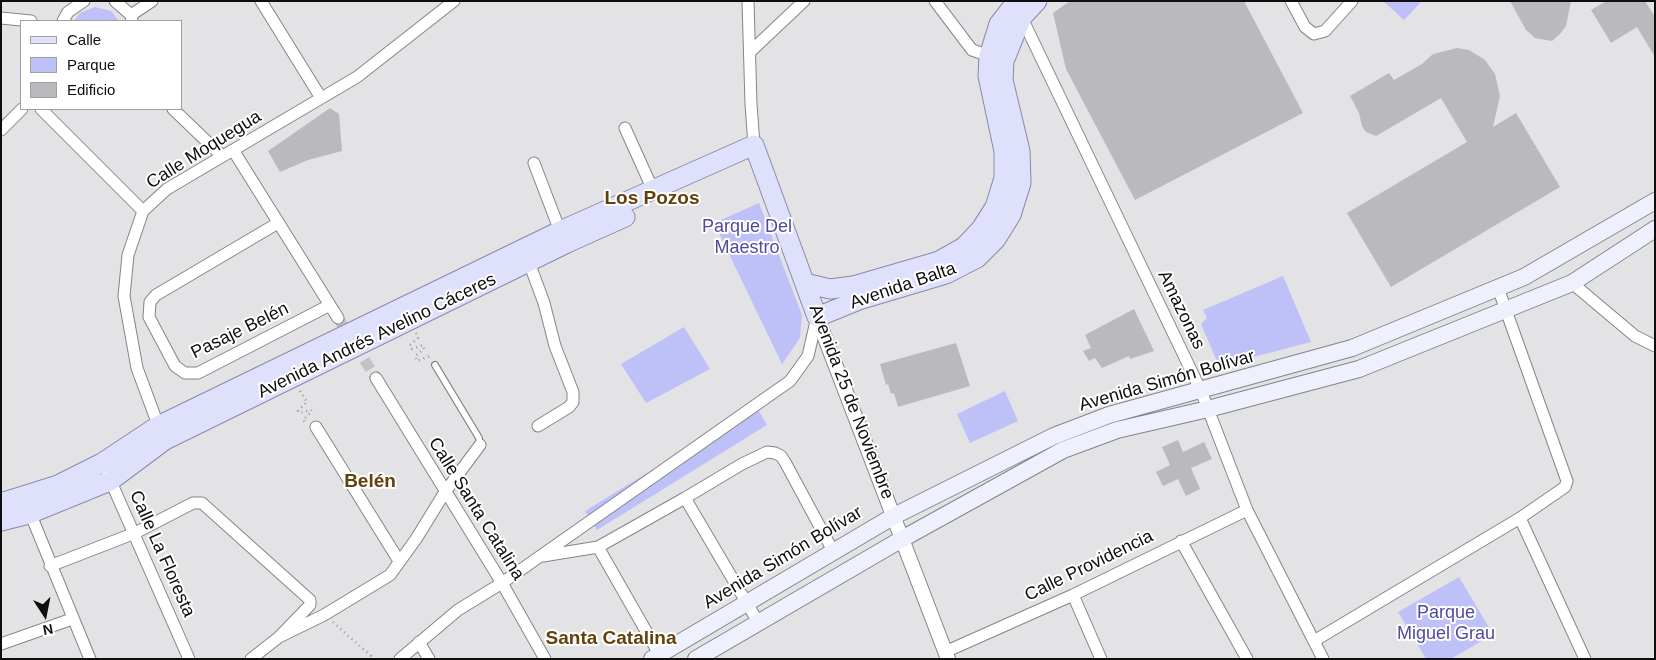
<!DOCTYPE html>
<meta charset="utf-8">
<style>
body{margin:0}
#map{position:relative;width:1656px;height:660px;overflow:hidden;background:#e3e3e6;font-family:Helvetica,sans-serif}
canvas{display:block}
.frame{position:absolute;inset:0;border:2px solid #0e0e0f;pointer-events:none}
.legend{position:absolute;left:20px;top:20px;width:162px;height:90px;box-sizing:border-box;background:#fff;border:1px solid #9f9f9f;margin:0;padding:6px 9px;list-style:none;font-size:15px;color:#0e0e0f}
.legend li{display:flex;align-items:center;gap:10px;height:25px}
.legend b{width:25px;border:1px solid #9f9f9f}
.north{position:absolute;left:20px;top:590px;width:50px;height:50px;-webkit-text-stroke:4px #fff;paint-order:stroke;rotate:169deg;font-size:14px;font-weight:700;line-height:20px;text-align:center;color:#0e0e0f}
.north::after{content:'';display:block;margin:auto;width:18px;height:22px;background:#0e0e0f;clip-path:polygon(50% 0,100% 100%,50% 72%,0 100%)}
</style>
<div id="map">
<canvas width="1656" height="660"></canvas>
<div class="frame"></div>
<ul class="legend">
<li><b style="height:6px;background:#dfe1fc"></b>Calle</li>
<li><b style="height:14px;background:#bec0f8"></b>Parque</li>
<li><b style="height:14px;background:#bababe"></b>Edificio</li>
</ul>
<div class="north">N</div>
</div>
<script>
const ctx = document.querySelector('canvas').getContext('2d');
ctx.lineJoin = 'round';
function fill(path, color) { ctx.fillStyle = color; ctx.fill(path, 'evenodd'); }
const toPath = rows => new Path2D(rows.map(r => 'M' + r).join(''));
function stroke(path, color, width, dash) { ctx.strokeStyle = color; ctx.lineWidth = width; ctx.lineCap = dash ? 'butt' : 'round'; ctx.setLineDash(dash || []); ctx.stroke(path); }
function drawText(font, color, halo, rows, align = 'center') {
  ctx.font = font + ' Helvetica,sans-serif'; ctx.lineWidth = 4; ctx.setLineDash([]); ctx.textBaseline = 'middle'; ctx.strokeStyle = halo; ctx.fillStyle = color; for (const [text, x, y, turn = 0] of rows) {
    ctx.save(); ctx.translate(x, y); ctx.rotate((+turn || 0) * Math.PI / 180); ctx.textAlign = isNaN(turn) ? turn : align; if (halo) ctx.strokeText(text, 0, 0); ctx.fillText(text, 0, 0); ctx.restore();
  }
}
fill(toPath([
 [1383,1,1422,1,1404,20],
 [95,7,111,11,119,21,74,21,80,13],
 [759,203,802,315,800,338,782,364,714,223],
 [1283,276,1311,342,1219,366,1201,324,1207,318,1203,310],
 [684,327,710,369,646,403,621,364],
 [1005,391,1018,421,970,443,957,414],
 [756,406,767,425,597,530,585,511],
 [1459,577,1493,634,1451,659,1426,659,1398,612]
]), '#bec0f8');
fill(toPath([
 [1070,1,1244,1,1303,113,1135,200,1066,69,1053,13],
 [1510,1,1571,1,1566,26,1560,34,1552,41,1535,38,1526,30],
 [1606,1,1645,1,1655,17,1655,57,1637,27,1611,43,1591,10],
 [1457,48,1469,50,1485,60,1495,74,1500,96,1493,127,1516,113,1560,187,1391,287,1347,213,1467,142,1441,98,1376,136,1366,132,1362,126,1359,113,1350,96,1389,73,1394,80,1422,64,1433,54],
 [330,108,339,114,342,151,308,160,280,172,268,151],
 [1134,309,1154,351,1130,359,1129,356,1102,368,1095,358,1089,361,1083,351,1091,348,1085,335],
 [956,343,970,386,898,407,894,393,891,394,888,384,886,385,880,364],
 [1178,440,1183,452,1204,442,1212,459,1191,468,1200,489,1186,496,1178,479,1163,486,1156,472,1170,465,1162,447]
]), '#bababe');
stroke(toPath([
 [338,318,376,378]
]), '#c3c3c6', 11, [11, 5.5]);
const service = toPath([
 [435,365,479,438,480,445]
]);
const minor = toPath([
 [115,1,131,15,132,21],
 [261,1,321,98],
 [748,1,751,104,754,145],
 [935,1,972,50,993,57],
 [1291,1,1305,27,1314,34,1325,31,1352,1],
 [131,15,152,1],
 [1021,16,1201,391,1247,510,1323,659],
 [1,18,31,21],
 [63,21,68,12,84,1],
 [750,52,804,1],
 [41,109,143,211],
 [173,109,222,156],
 [625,128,653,190],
 [1,130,22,109],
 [233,150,338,318],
 [534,163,560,231],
 [278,223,156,295,150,302,149,317,175,366,185,373,198,373,330,305],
 [527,257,544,303,555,346,573,392,573,402,569,407,538,426],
 [1572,283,1635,336,1655,346],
 [376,378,502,583,545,659],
 [316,427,399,561],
 [160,430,137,368,124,296,128,255,143,211,167,189,357,77,454,1],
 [108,475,189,659],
 [28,508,90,659],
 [1520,518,1585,659],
 [1181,541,1247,659],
 [543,556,598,547],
 [50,566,135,533,193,503,202,503,310,600,310,605,279,637],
 [1073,595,1101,659],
 [758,622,685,498,742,464,767,452,775,453,781,456,785,462,833,551],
 [1314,641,1520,518,1565,487,1567,481,1498,288],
 [419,642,429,659],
 [1,644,72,619],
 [945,652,1073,595,1247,510],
 [251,659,279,637,324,615,390,575,416,539,445,492,480,445],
 [400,659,458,610,502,583,790,381,808,356,817,317],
 [662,659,598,547,685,498]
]);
const tertiary = toPath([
 [817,317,948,659]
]);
const secondary = toPath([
 [652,659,894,516,1054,436,1109,415,1352,348,1524,277,1655,201],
 [696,659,902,539,1063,450,1117,430,1208,409,1359,369,1572,283,1655,229]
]);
const primary = toPath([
 [805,283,830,289,853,286,939,261,964,247,981,229,995,207,1004,178,1004,151,988,76,989,56,999,24,1017,1],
 [1,503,58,485,102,463,158,426,560,231,754,145,817,317,859,300,946,274,977,258,996,239,1011,215,1021,183,1020,151,1003,80,1004,61,1022,17,1037,1],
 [1,521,29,514,110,481,165,440,567,243,625,217]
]);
stroke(service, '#858588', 8);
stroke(minor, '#858588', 13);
stroke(tertiary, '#858588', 16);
stroke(secondary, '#858588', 18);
stroke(primary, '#888aa8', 21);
stroke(toPath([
 [416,333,418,338,410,345,412,349,423,345,424,349,415,356,417,361,430,356,431,358],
 [300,391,307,402,298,411,300,413,311,410,312,411,303,420,305,422],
 [333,622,371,656,370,659]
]), '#9b9b9d', 2.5, [1, 4]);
stroke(service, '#fff', 5.5);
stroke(minor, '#fff', 11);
stroke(tertiary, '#fff', 14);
stroke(secondary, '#eff0fe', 16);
stroke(primary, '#dfe1fc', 19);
drawText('18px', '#0e0e0f', '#fff', [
 ["Calle Moquegua",204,150,-32],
 ["Avenida Balta",903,286,-19],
 ["Amazonas",1181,310,64],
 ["Pasaje Belén",240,331,-26],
 ["Avenida Andrés Avelino Cáceres",377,336,-26],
 ["Avenida Simón Bolívar",1167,381,-16],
 ["Avenida 25 de Noviembre",851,402,69],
 ["Calle Santa Catalina",476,509,58],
 ["Calle La Floresta",162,554,66],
 ["Avenida Simón Bolívar",783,558,-31],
 ["Calle Providencia",1089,566,-26]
]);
drawText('18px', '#4f4a9e', '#fff', [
 ["Parque Del",747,227],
 ["Maestro",747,248],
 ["Parque",1446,613],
 ["Miguel Grau",1446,634]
]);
drawText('bold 19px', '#63410b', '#fff', [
 ["Los Pozos",652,199],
 ["Belén",370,482],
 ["Santa Catalina",611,639]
]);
</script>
